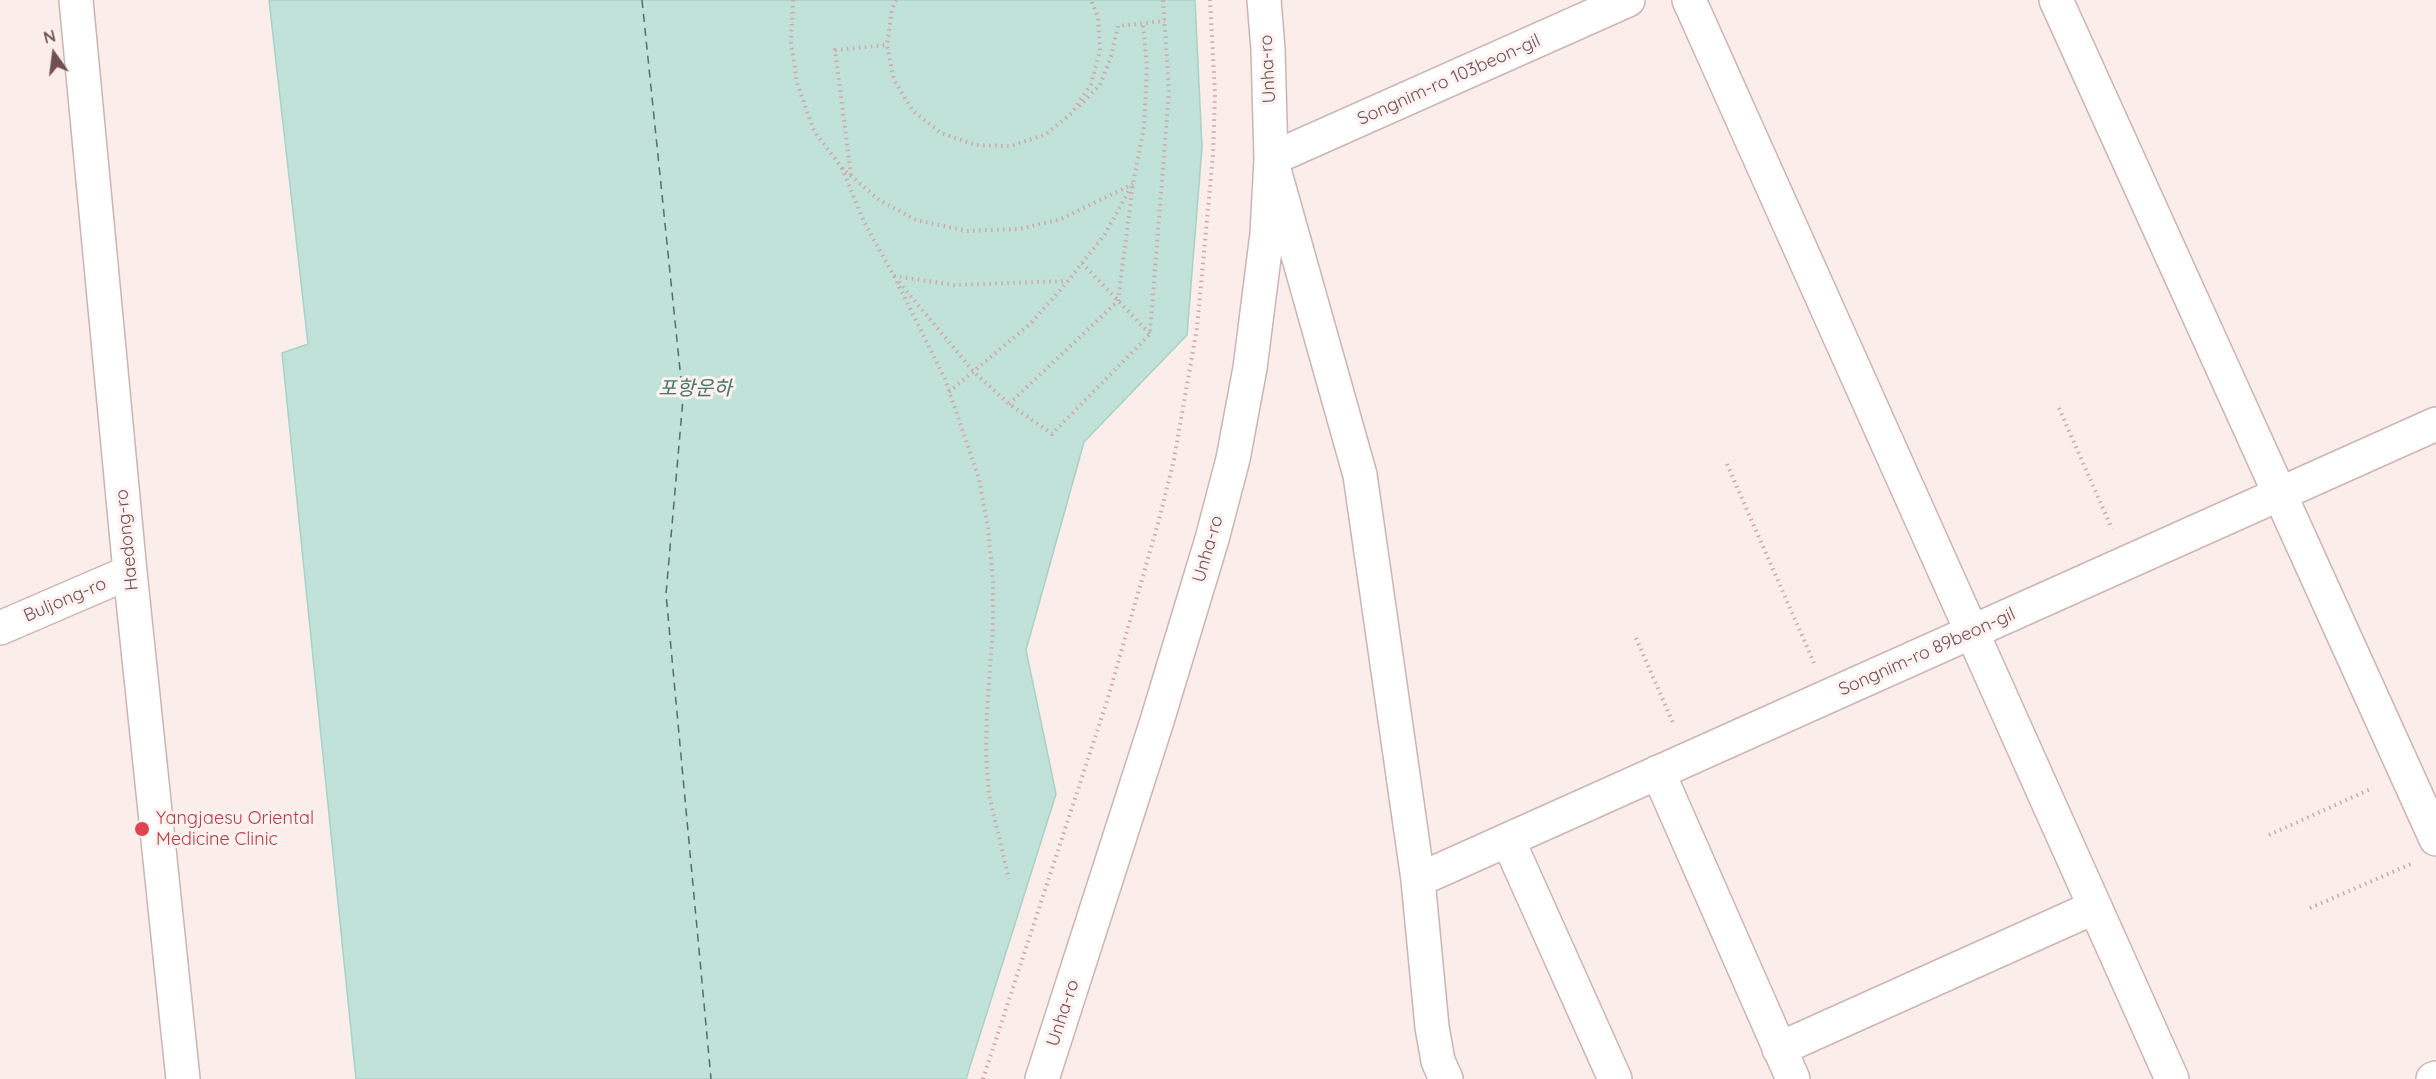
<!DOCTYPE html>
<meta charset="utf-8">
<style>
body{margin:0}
#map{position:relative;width:2436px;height:1079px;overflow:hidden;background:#faedea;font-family:Quicksand,sans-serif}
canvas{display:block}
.north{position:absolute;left:24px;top:24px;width:60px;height:60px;-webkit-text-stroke:4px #fdf2f0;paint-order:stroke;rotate:346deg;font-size:16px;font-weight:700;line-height:24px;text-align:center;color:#725052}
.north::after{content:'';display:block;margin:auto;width:21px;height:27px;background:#725052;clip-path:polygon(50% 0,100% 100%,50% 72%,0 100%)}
</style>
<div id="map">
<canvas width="2436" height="1079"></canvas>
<div class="north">N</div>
</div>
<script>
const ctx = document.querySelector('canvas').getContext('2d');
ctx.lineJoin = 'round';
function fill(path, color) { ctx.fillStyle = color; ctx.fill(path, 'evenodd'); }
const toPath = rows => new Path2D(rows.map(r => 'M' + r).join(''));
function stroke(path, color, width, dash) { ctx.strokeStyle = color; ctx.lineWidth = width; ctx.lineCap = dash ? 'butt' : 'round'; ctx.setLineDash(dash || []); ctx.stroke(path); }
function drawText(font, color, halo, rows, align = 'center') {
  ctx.font = font + ' Quicksand,"Noto Sans KR",sans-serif'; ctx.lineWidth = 6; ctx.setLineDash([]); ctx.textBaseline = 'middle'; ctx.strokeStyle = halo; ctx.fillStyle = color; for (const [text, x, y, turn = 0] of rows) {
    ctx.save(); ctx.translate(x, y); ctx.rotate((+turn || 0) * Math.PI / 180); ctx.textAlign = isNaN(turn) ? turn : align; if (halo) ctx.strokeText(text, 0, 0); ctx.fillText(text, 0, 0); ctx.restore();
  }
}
const water = toPath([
 [269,0,1195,0,1202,147,1187,335,1084,442,1026,650,1056,794,966,1079,356,1079,282,353,308,344,269,0]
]);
fill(water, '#c0e2d9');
stroke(water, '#a7d2c7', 1.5);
stroke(toPath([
 [642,0,683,399,666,594,711,1079]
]), '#46756a', 1.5, [8, 6]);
const minor = toPath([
 [76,0,130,572,183,1079],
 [1689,0,2172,1079],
 [2056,0,2436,839],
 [0,628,130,572],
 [1658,772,1793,1079],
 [1508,840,1615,1079],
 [1418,880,2436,424],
 [1779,1049,2095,907],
 [1042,1079,1157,721,1212,539,1233,459,1250,368,1267,234,1271,159,1268,49,1264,0],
 [1446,1079,1438,1061,1432,1027,1418,880,1360,475,1271,159,1628,0],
 [2433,1079,2436,1078]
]);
stroke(minor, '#cdb4b4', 36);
stroke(toPath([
 [793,0,791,42,797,83,814,131,842,168,879,200,916,220,967,231,1019,229,1061,219,1133,184],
 [896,0,892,9,887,45,894,80,913,111,941,133,975,145,1011,146,1046,134,1072,113,1091,84,1100,51,1098,17,1091,0],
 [1079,106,1100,85,1110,60,1118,26,1165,21],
 [842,168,864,222,894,276,945,379,979,479,988,528,993,580,993,628,987,710,986,754,989,795,1009,879],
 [851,175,835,50,887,45],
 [1082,263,1150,334],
 [894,276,954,285,1068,281],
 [899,282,974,372,1009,404,1052,434,1150,334,1169,91,1163,0],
 [949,392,1030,324,1068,281,1105,234,1131,187],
 [1009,404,1118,301,1133,184,1144,127,1147,67,1143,24],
 [2059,408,2112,529],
 [1727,464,1814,663],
 [1636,638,1674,725],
 [2269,835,2373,788],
 [2310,908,2411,864],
 [983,1079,1107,701,1159,520,1174,459,1197,328,1213,155,1215,94,1210,0]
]), '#d1a7a8', 4, [1.5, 4.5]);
stroke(minor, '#fff', 33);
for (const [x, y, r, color] of [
 [142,829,8,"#e0444e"]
]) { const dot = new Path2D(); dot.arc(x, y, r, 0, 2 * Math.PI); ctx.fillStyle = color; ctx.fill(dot); stroke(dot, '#fdf2f0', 2); }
drawText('18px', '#725052', '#fdf2f0', [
 ["Unha-ro",1268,69,-93],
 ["Songnim-ro 103beon-gil",1449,80,-24],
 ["Haedong-ro",127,540,-96],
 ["Unha-ro",1208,549,-74],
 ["Buljong-ro",65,600,-23],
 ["Songnim-ro 89beon-gil",1927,652,-24],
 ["Unha-ro",1063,1013,-72]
]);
drawText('18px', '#be3a42', '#fdf2f0', [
 ["Yangjaesu Oriental",156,819],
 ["Medicine Clinic",156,840]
], 'left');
drawText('italic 20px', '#46756a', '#fdf2f0', [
 ["포항운하",695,389]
]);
</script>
